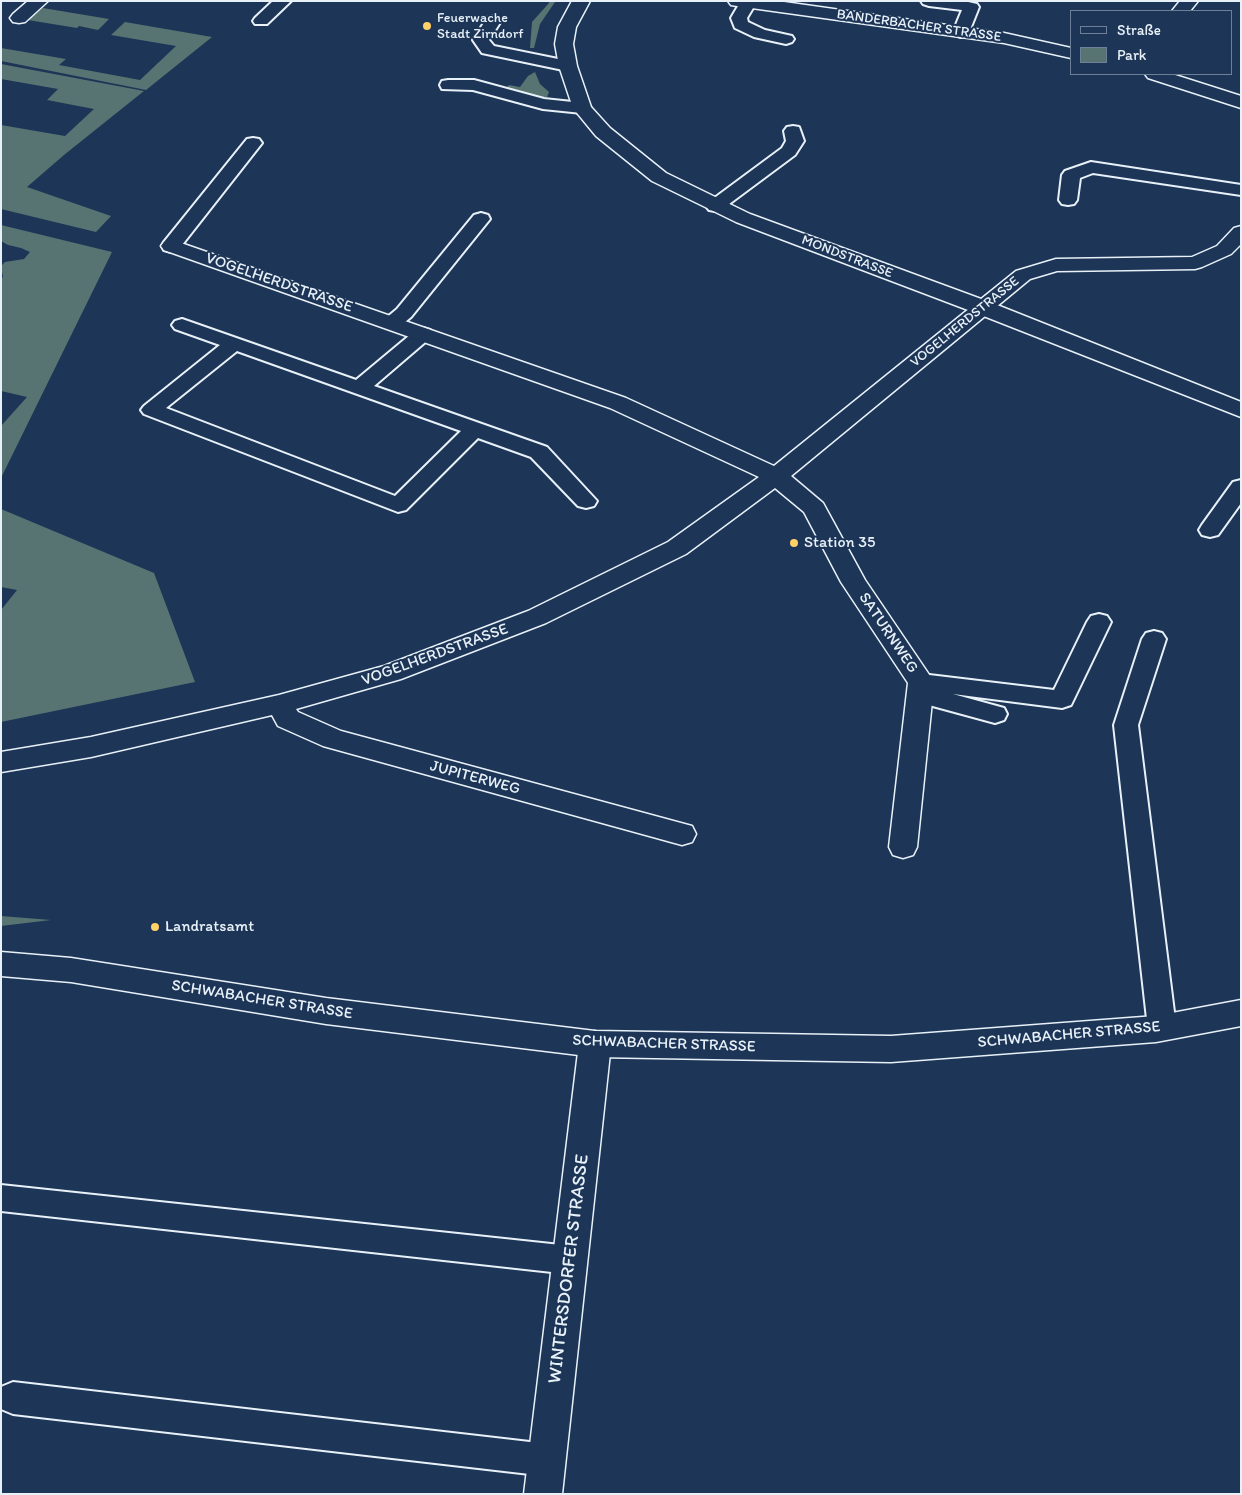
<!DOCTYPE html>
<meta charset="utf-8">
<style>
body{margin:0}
#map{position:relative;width:1242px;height:1495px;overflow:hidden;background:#1d3557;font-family:Itim,sans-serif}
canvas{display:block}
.frame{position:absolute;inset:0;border:2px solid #e8f1f8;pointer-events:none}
.legend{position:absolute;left:1070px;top:10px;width:162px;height:65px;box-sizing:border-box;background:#1d3557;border:1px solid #6e8097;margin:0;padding:6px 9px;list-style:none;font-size:15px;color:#e8f1f8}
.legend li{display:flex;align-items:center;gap:10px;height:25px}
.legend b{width:25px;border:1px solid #6e8097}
</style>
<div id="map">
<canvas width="1242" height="1495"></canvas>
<div class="frame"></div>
<ul class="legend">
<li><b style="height:6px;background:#1d3557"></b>Straße</li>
<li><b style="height:14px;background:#577472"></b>Park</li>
</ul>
</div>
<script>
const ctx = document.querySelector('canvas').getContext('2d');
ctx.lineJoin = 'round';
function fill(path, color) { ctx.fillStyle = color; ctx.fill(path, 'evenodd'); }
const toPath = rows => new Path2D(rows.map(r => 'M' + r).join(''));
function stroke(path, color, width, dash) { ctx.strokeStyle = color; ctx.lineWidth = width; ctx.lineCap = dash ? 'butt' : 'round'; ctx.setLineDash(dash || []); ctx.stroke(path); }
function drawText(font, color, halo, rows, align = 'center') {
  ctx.font = font + ' Itim,sans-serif'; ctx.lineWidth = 4; ctx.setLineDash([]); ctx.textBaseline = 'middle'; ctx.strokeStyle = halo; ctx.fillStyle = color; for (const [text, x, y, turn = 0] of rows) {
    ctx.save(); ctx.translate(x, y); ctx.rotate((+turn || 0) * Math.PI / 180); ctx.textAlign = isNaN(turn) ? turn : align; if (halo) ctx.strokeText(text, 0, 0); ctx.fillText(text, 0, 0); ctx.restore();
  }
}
fill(toPath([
 [548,1,555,2,540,24,534,48,530,48,532,22,549,3],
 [43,8,109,19,98,30,79,26,77,28,28,20],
 [125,22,212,37,146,90,1,61,1,48,66,59,59,65,140,80,176,46,111,35],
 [1,64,144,91,64,155,27,187,111,216,96,232,1,209,1,125,65,136,94,109,47,100,58,89,1,79],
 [535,72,540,84,549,92,547,97,530,98,506,88,509,85,520,87,528,76],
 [1,225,112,252,1,478,1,426,27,397,1,391,1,279,3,277,1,266,5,262,24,259,30,252,21,248,8,245,1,241],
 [1,509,154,573,195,682,1,722,1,610,17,590,1,587],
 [1,916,51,920,1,926]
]), '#577472');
const lane = toPath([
 [273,1,291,1,267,24,255,24,253,21,255,18,273,1],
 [741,1,755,1,756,3,747,18,748,22,765,30,792,36,794,39,792,42,786,44,754,37,735,28,731,18,741,1],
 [921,1,964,1,977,4,979,7,969,32,967,35,961,37,955,35,953,32,962,10,929,6,923,4,921,1],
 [493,16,499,18,501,21,489,40,494,46,568,61,574,62,576,66,574,70,568,71,482,53,473,40,487,18,493,16],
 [448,80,474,80,544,99,582,103,588,104,591,108,588,112,582,113,543,109,473,90,442,89,440,85,442,81,448,80],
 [793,126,799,127,804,141,795,155,721,210,715,211,709,210,706,206,709,202,782,148,786,141,784,131,787,127,793,126],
 [253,138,259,139,262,143,178,250,171,252,164,250,162,246,164,242,247,139,253,138],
 [1091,162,1241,185,1241,195,1093,173,1080,178,1077,200,1074,204,1068,205,1062,204,1059,200,1062,175,1065,171,1091,162],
 [481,213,488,215,490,219,411,317,399,327,392,329,385,327,382,323,385,319,397,309,474,215,481,213],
 [182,319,356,380,416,330,423,328,430,330,433,334,430,338,374,386,547,447,597,501,594,506,586,508,578,506,531,457,478,438,406,510,398,512,144,414,141,410,144,406,220,345,175,329,172,325,175,321,182,319],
 [237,351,461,431,395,496,166,408,237,351],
 [1241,480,1241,503,1218,535,1210,537,1202,535,1199,530,1202,525,1233,482,1241,480],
 [1099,614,1107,616,1111,622,1071,705,1062,708,953,694,1004,708,1007,714,1004,720,995,723,918,702,915,696,919,690,912,688,909,682,912,676,921,674,1054,690,1087,622,1091,616,1099,614],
 [1154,631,1162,633,1166,639,1138,725,1176,1028,1172,1036,1162,1040,1152,1036,1148,1028,1114,725,1142,639,1146,633,1154,631],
 [1,1185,570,1246,581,1250,586,1260,581,1270,570,1274,1,1211,1,1185],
 [13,1382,547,1444,559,1448,564,1460,559,1472,547,1476,13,1414,1,1409,1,1387,13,1382]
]);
const street = toPath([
 [28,1,48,1,25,22,19,23,13,22,10,18,13,14,28,1],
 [728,1,777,1,1004,33,1071,48,1071,58,1004,43,737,6,731,5,728,1],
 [1180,1,1198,1,1190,11,1172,11,1180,1],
 [1145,74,1172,74,1241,96,1241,108,1148,78,1145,74],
 [1241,226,1241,244,1231,254,1202,267,1195,269,1057,271,1030,279,791,476,823,503,865,580,934,682,917,847,913,855,903,858,893,855,889,847,908,683,841,582,804,512,775,488,686,554,546,623,401,679,296,709,298,712,341,731,692,826,696,834,692,842,682,845,323,746,278,726,272,715,91,757,1,772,1,752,91,737,279,695,384,666,528,611,668,542,759,477,610,408,164,250,161,246,164,242,171,240,178,242,626,398,774,466,1016,271,1056,259,1192,257,1217,246,1234,228,1241,226],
 [595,1031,606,1035,611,1044,562,1494,524,1494,579,1044,584,1035,595,1031]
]);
const secondary = toPath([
 [572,1,590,1,576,27,573,44,577,66,591,107,610,128,666,173,750,214,992,303,1241,402,1241,417,976,313,736,222,652,181,596,136,573,108,559,66,555,44,558,27,572,1],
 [1,952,71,958,326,998,595,1031,891,1036,1156,1016,1241,1000,1241,1026,1156,1042,891,1062,595,1057,326,1024,71,982,1,976,1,952]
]);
stroke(lane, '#e8f1f8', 4);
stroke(street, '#e8f1f8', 3);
stroke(secondary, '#e8f1f8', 3);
fill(lane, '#1d3557');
fill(street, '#1d3557');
fill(secondary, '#1d3557');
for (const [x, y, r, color] of [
 [427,26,5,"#ffd166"],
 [794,543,5,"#ffd166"],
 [155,927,5,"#ffd166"]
]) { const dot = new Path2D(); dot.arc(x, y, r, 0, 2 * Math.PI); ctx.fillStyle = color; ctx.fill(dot); stroke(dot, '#1d3557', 2); }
drawText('14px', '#e8f1f8', '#1d3557', [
 ["Feuerwache",437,18],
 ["Stadt Zirndorf",437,34]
], 'left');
drawText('14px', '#e8f1f8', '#1d3557', [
 ["BANDERBACHER STRASSE",919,26,8],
 ["MONDSTRASSE",847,257,21],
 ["VOGELHERDSTRASSE",965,322,-39]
]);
drawText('16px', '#e8f1f8', '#1d3557', [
 ["VOGELHERDSTRASSE",279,283,19],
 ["SATURNWEG",888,633,56],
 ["VOGELHERDSTRASSE",435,655,-20],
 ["JUPITERWEG",475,778,15],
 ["SCHWABACHER STRASSE",262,1000,9],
 ["SCHWABACHER STRASSE",1069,1035,-5],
 ["SCHWABACHER STRASSE",664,1044,2]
]);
drawText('16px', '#e8f1f8', '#1d3557', [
 ["Station 35",804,543],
 ["Landratsamt",165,927]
], 'left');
drawText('19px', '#e8f1f8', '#1d3557', [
 ["WINTERSDORFER STRASSE",569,1269,-83]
]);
</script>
